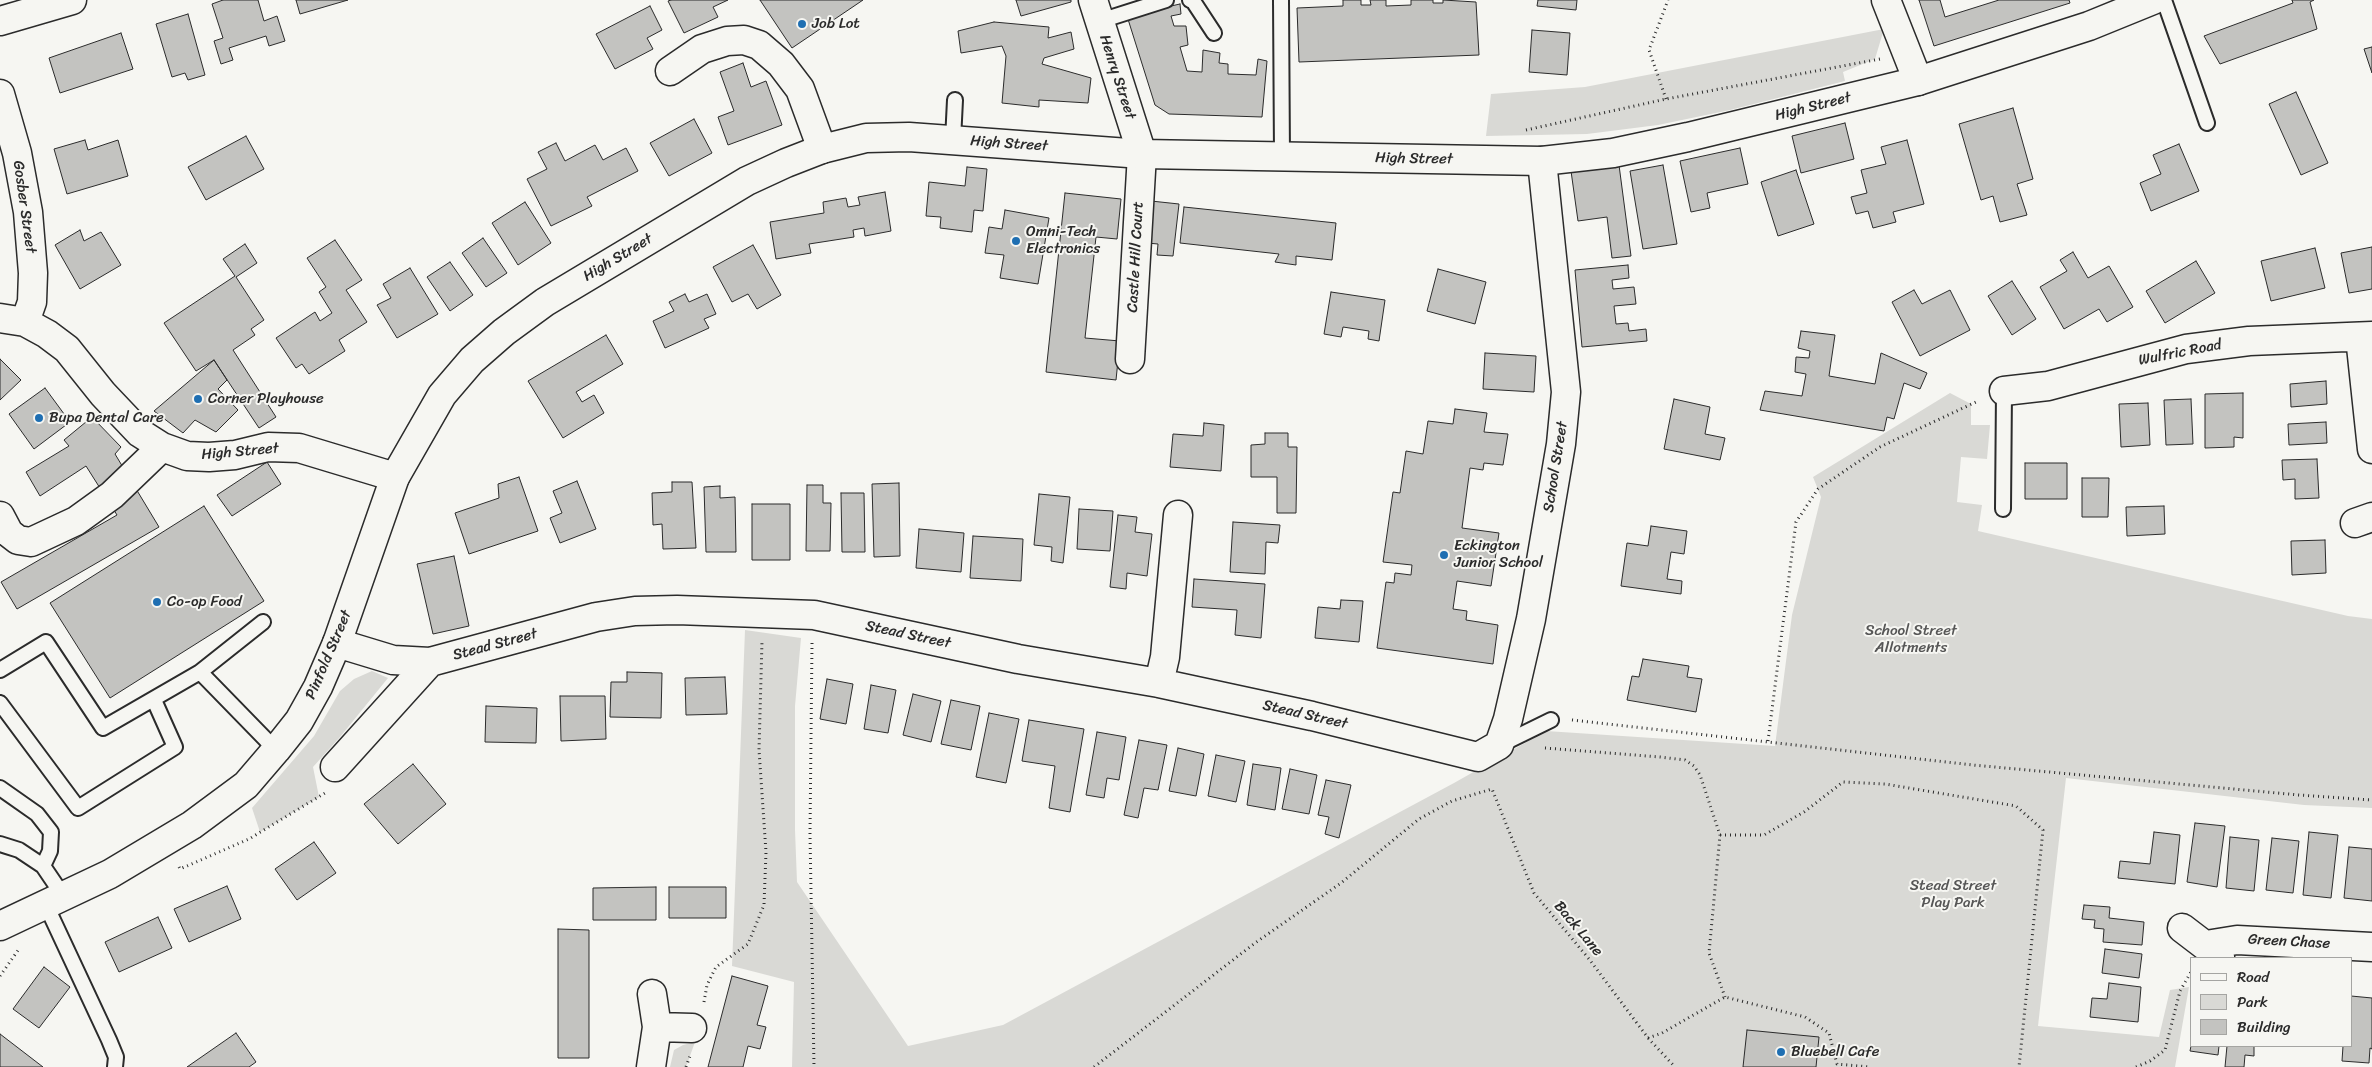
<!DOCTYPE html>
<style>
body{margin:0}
#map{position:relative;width:2372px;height:1067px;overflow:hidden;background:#f6f6f2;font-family:Sriracha,sans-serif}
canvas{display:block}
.legend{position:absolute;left:2190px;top:957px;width:162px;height:90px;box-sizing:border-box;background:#f6f6f2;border:1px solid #a5a5a2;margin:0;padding:6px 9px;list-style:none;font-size:15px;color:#2b2b2b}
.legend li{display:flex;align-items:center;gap:10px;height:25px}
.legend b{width:25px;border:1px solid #a5a5a2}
</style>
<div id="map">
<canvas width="2372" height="1067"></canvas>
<ul class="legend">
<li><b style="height:6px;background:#f6f6f2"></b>Road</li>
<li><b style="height:14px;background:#d9d9d5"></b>Park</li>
<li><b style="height:14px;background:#c3c3c0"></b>Building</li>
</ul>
</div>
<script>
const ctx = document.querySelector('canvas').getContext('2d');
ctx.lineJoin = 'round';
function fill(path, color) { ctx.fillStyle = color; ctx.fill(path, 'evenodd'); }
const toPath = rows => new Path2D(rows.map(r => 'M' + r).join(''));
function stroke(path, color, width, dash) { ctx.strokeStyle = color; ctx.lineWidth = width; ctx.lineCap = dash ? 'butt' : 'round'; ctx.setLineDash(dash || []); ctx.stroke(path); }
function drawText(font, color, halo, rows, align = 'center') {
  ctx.font = font + ' Sriracha,sans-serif'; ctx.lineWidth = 4; ctx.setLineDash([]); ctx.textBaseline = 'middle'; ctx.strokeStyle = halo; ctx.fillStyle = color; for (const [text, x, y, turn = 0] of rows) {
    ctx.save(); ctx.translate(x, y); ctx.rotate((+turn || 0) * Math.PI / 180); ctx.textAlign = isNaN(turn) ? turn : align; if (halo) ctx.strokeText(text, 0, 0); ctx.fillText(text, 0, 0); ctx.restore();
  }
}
fill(toPath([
 [1884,29,1875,59,1843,72,1845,81,1730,110,1658,125,1587,134,1486,136,1491,94,1585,87],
 [1950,393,1971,404,1971,425,1990,425,1987,459,1961,457,1957,502,1982,505,1978,531,2348,616,2372,619,2372,808,2304,805,2066,778,2038,1026,2159,1037,2170,990,2189,987,2175,1067,792,1067,794,982,732,966,745,630,801,638,795,706,795,830,797,882,908,1046,1003,1025,1454,783,1546,731,1775,746,1792,615,1821,497,1813,477],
 [372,671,388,678,340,737,313,767,319,797,260,832,252,808,314,736,340,691,354,679],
 [695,1042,686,1067,670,1067,674,1050,683,1045]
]), '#d9d9d5');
const building = toPath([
 [223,0,258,0,264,21,277,16,285,41,269,46,266,36,229,48,233,60,221,64,214,41,223,38,212,4,223,0],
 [296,0,348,0,300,14,296,0],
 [671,0,728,0,713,7,718,17,684,33,668,1,671,0],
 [760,0,863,0,792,48,760,0],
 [1016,0,1071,0,1071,2,1021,16,1016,0],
 [1343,0,1361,0,1361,5,1371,5,1370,0,1386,0,1386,6,1411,5,1411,0,1433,0,1433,3,1443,3,1443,0,1476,2,1479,55,1299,62,1297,8,1343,6,1343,0],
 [1538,0,1577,0,1576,10,1537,6,1538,0],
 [1919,0,1940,0,1945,17,1999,0,2069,0,2070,3,1934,46,1919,0],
 [2292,0,2314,0,2310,2,2317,29,2220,64,2204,36,2293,3,2292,0],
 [1180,4,1181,14,1171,16,1174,26,1186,26,1188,45,1180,47,1187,71,1202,72,1203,50,1220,53,1219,63,1228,64,1228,74,1256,75,1258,59,1267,61,1262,117,1169,114,1155,105,1127,16,1180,4],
 [650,6,662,30,647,38,653,49,615,69,596,34,650,6],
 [188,14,205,75,188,80,185,73,172,77,156,24,188,14],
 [994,22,1049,27,1048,38,1071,32,1074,49,1044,58,1042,64,1091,78,1088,103,1039,100,1039,107,1002,103,1006,56,1002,46,961,53,958,31,994,22],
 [1532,30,1570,33,1567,75,1529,72,1532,30],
 [121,33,133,69,60,93,49,58,121,33],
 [2372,47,2372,73,2364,49,2372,47],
 [743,63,751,87,766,81,782,125,728,145,718,117,734,111,720,72,743,63],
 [2296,92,2328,163,2301,175,2269,104,2296,92],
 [2013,108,2033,179,2017,184,2027,215,2000,222,1993,196,1981,200,1959,124,2013,108],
 [694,119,712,153,669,176,650,143,694,119],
 [1845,123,1854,159,1801,173,1792,136,1845,123],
 [246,136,264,169,206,200,188,167,246,136],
 [85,140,88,150,118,140,128,176,67,194,54,149,85,140],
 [1907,140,1924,204,1893,212,1896,222,1873,228,1868,211,1856,214,1851,197,1867,193,1861,170,1886,164,1881,147,1907,140],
 [556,143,565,161,595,145,603,160,626,148,638,171,587,197,592,206,551,226,527,179,547,169,538,152,556,143],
 [2179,144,2199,191,2151,211,2140,183,2161,174,2153,155,2179,144],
 [1740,148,1748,184,1707,193,1710,208,1691,212,1680,161,1740,148],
 [1619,165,1631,256,1612,258,1607,217,1578,221,1571,171,1619,165],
 [1663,165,1677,244,1643,249,1630,171,1663,165],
 [967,167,987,169,983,211,974,210,972,232,940,228,941,217,926,216,929,182,965,186,967,167],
 [1796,170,1814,224,1778,236,1761,182,1796,170],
 [885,192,891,231,865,236,864,228,853,230,854,237,809,244,811,253,776,259,770,222,824,213,823,202,846,198,848,207,860,205,858,197,885,192],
 [1065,193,1121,199,1117,239,1096,237,1085,338,1120,341,1116,380,1046,372,1065,193],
 [1151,201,1179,204,1173,256,1157,255,1158,244,1147,243,1151,201],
 [525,202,551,243,518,265,492,223,525,202],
 [1184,207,1336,223,1332,260,1296,256,1296,265,1275,262,1279,254,1180,243,1184,207],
 [1005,210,1049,218,1038,284,1000,278,1004,255,985,253,989,227,1002,229,1005,210],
 [80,230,84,241,101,232,121,265,80,289,55,245,80,230],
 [483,238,507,273,486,287,462,253,483,238],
 [335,240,362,280,346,290,367,322,339,340,345,351,309,374,302,364,296,368,276,338,315,312,320,321,332,313,319,292,326,287,307,258,335,240],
 [245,244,257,263,236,277,264,320,251,329,255,335,233,350,276,417,259,428,214,360,196,371,164,323,235,276,223,259,245,244],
 [753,245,781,295,757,309,748,294,732,302,713,267,753,245],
 [2372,247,2372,289,2349,293,2341,253,2372,247],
 [2315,248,2325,288,2271,301,2261,261,2315,248],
 [2073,252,2088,278,2109,266,2133,307,2107,322,2099,309,2064,329,2040,287,2067,271,2060,260,2073,252],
 [2196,261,2215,293,2165,323,2146,291,2196,261],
 [450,262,473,295,450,311,427,277,450,262],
 [1628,265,1629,278,1612,280,1613,289,1634,287,1636,304,1614,306,1616,324,1628,323,1629,331,1646,329,1647,341,1582,347,1575,270,1628,265],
 [410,268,438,314,397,338,377,305,391,298,383,284,410,268],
 [1438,269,1486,282,1475,324,1427,311,1438,269],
 [2012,281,2036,319,2012,335,1988,296,2012,281],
 [1914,290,1922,304,1950,290,1970,330,1920,356,1892,302,1914,290],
 [1331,292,1385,300,1379,341,1368,339,1369,331,1343,327,1341,337,1324,334,1331,292],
 [685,294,689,302,707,294,716,314,704,319,709,328,665,348,653,321,674,311,669,302,685,294],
 [1801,331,1835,335,1829,376,1875,384,1881,353,1927,373,1920,389,1904,383,1894,419,1887,417,1884,431,1760,410,1765,391,1802,396,1806,374,1795,372,1796,357,1809,358,1810,351,1798,348,1801,331],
 [606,335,623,364,576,392,582,402,594,395,604,413,563,438,528,381,606,335],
 [1485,353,1536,356,1534,392,1483,389,1485,353],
 [0,359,21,380,0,400,0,359],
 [214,360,227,380,218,389,238,410,216,432,195,420,183,433,154,411,214,360],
 [2326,381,2327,404,2291,407,2290,384,2326,381],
 [45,388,70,422,34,449,9,414,45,388],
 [2243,393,2243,438,2234,437,2234,447,2205,448,2205,394,2243,393],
 [1674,399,1710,407,1705,434,1725,438,1720,460,1664,449,1674,399],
 [2191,399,2193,444,2166,445,2164,400,2191,399],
 [2148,403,2150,445,2121,447,2119,404,2148,403],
 [1455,409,1487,413,1484,432,1508,434,1503,465,1484,463,1483,470,1470,468,1462,528,1499,533,1491,586,1457,581,1453,609,1467,611,1466,620,1498,625,1493,664,1377,648,1386,582,1394,583,1395,573,1411,575,1412,565,1383,562,1393,492,1400,493,1406,451,1423,454,1428,421,1453,424,1455,409],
 [92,417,121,447,115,454,159,527,17,609,1,582,117,515,86,466,40,496,26,472,69,446,64,440,92,417],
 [2326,422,2327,443,2289,445,2288,424,2326,422],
 [1204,423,1224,425,1221,471,1170,467,1173,434,1203,436,1204,423],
 [1265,433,1288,433,1288,447,1297,447,1296,513,1277,513,1277,477,1251,477,1251,445,1265,444,1265,433],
 [2317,459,2319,498,2295,499,2295,479,2283,480,2282,460,2317,459],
 [267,462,281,484,232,516,217,495,267,462],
 [2025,463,2067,463,2067,499,2025,499,2025,463],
 [519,477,538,531,469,554,455,513,499,498,498,484,519,477],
 [2082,478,2109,478,2108,517,2082,517,2082,478],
 [577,481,596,529,560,543,550,518,562,513,553,491,577,481],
 [672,482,692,482,696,548,663,549,662,524,653,525,652,493,672,492,672,482],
 [899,483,900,556,874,557,872,484,899,483],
 [807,485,823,485,823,503,831,503,830,551,806,551,807,485],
 [720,486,720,498,735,497,736,552,706,552,704,487,720,486],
 [841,493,864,493,865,552,842,552,841,493],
 [1039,494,1070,497,1063,563,1051,561,1052,547,1034,545,1039,494],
 [752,504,790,504,790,560,752,560,752,504],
 [204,506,264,601,110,698,50,603,204,506],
 [2164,506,2165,534,2127,536,2126,507,2164,506],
 [1079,509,1113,511,1110,551,1077,549,1079,509],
 [1118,515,1137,517,1135,532,1152,534,1147,576,1127,573,1126,589,1110,587,1118,515],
 [1233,522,1280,525,1278,543,1266,542,1265,574,1230,572,1233,522],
 [1651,526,1687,531,1684,554,1671,552,1667,579,1682,581,1681,594,1621,586,1627,543,1648,546,1651,526],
 [919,529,964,533,961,572,916,568,919,529],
 [973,536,1023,539,1021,581,970,578,973,536],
 [2325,540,2326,573,2292,575,2291,541,2325,540],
 [454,556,469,626,433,634,417,564,454,556],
 [1194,579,1265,584,1261,638,1235,635,1237,610,1192,607,1194,579],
 [1341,600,1363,601,1359,642,1315,638,1318,607,1340,609,1341,600],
 [1643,659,1689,666,1687,677,1702,679,1696,712,1627,700,1632,676,1639,677,1643,659],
 [627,672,662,673,661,718,610,717,611,682,627,682,627,672],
 [725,677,727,714,686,715,685,678,725,677],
 [827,679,853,684,846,724,820,719,827,679],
 [871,685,896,690,888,733,864,729,871,685],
 [913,694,941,701,931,742,903,735,913,694],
 [560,696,605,696,606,739,561,741,560,696],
 [951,700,980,706,971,750,941,744,951,700],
 [486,706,537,708,536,743,485,742,486,706],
 [989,713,1019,719,1006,783,976,777,989,713],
 [1029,720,1084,729,1070,812,1049,808,1055,766,1022,761,1029,720],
 [1097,732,1126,737,1119,780,1107,778,1104,798,1086,795,1097,732],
 [1139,740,1167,745,1158,790,1144,788,1138,818,1124,815,1139,740],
 [1178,748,1204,754,1196,796,1169,791,1178,748],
 [1216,755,1245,761,1236,802,1208,796,1216,755],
 [413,764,446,804,398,844,364,804,413,764],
 [1253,764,1281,768,1275,810,1247,805,1253,764],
 [1290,769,1317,775,1309,814,1282,809,1290,769],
 [1326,780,1351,785,1339,838,1325,834,1329,817,1318,815,1326,780],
 [2195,823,2225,826,2217,887,2187,882,2195,823],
 [2154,832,2180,835,2175,884,2118,878,2120,861,2150,864,2154,832],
 [2309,832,2338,835,2331,898,2303,895,2309,832],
 [2230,837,2259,840,2254,891,2226,888,2230,837],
 [2272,838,2299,841,2293,893,2266,890,2272,838],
 [314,842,336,873,297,900,275,869,314,842],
 [2349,847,2372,849,2372,901,2344,898,2349,847],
 [227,886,241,919,189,942,174,909,227,886],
 [656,887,656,920,593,920,593,888,656,887],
 [669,887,726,887,726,918,669,918,669,887],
 [2084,905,2110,907,2109,918,2144,922,2142,945,2103,942,2104,929,2094,928,2095,920,2082,919,2084,905],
 [158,917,172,948,119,972,105,942,158,917],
 [558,929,589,930,589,1058,558,1058,558,929],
 [2105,949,2142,954,2139,978,2102,973,2105,949],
 [44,967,70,987,39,1028,13,1009,44,967],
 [732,976,768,986,757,1025,766,1027,760,1049,748,1046,743,1067,708,1067,732,976],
 [2109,983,2141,987,2138,1022,2090,1017,2092,998,2107,999,2109,983],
 [2351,996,2372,998,2372,1049,2370,1048,2369,1063,2342,1061,2343,1046,2351,1046,2351,996],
 [1747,1030,1819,1037,1816,1067,1743,1067,1747,1030],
 [236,1033,256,1062,249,1067,187,1067,236,1033],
 [0,1034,43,1067,0,1067,0,1034],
 [2191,1046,2219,1046,2218,1055,2190,1051,2191,1046],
 [2227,1046,2254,1046,2254,1056,2245,1055,2244,1067,2225,1067,2227,1046]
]);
fill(building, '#c3c3c0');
stroke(building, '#2b2b2b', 1);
const lane = toPath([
 [1190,0,1193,1,1214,33],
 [1281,0,1282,156],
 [2164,0,2207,123],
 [1100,21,1166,0],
 [953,140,955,100],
 [2003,509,2004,391],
 [0,670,46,642,103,728,200,672,263,622],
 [200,672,276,750],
 [0,703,78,808,175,747,154,700],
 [1500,745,1551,720],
 [0,788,37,814,51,832,50,851,43,866],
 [0,844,19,850,43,866,64,897],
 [46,905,109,1040,116,1057,115,1067]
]);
const street = toPath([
 [1093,0,1142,154,1130,359],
 [1886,0,1918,81],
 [0,21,72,0],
 [670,71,702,49,727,41,744,40,759,45,781,64,800,89,822,149],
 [0,94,17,153,28,212,33,273,32,302,25,322],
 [0,318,25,322,47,334,67,349,103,394,140,433,162,447,187,456,209,457,235,455,268,447,299,448,395,477],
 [2360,337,2372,449],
 [2004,391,2048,386,2186,349,2249,341,2372,336],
 [0,516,9,533,18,540,31,542,76,521,112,495,162,447],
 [2355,523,2372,517],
 [337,643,393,660,430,662,596,617,635,611,677,610,814,615,1018,659,1159,683,1312,716,1478,757,1499,745,1508,719,1531,619,1561,444,1566,392,1542,161],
 [1159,683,1165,657,1178,515],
 [335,767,430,662],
 [2182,928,2220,957],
 [2206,945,2237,940,2372,947],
 [657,1027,692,1028],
 [651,1067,657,1027,652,994]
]);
const secondary = toPath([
 [0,926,110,874,192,825,246,785,276,750,299,721,318,687,337,643,395,477,442,395,472,360,504,332,545,302,747,181,786,163,822,149,866,138,909,137,1142,154,1542,161,1613,153,1688,137,1918,81,2089,26,2153,0]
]);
stroke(lane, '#2b2b2b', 18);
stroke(street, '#2b2b2b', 31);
stroke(secondary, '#2b2b2b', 31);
stroke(toPath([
 [1666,99,1649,50,1668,0],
 [1526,130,1666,99,1880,59],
 [812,643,810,834,814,1067],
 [1572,720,1973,765,2299,795,2372,800],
 [1768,741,1796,522,1818,489,1880,447,1978,401],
 [1545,748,1660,757,1685,760,1694,766,1700,775,1720,835,1709,953,1725,997],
 [1720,835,1764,835,1804,812,1843,782,1885,784,2016,806,2043,830,2019,1067],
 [179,867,180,869,249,839,325,793],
 [0,976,19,949],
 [704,1002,707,985,716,967,748,944,764,905,766,852,759,750,762,641],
 [1648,1038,1662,1033,1725,997,1805,1017,1829,1033,1837,1064,1869,1067],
 [686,1067,690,1056],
 [1094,1067,1255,943,1341,883,1419,819,1452,801,1492,789,1534,893,1589,959,1648,1038,1675,1067],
 [2136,1067,2150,1061,2165,1050,2180,991,2191,972]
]), '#2b2b2b', 3, [1, 4]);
stroke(lane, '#f6f6f2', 14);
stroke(street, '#f6f6f2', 28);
stroke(secondary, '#f6f6f2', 28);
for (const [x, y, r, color] of [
 [802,24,5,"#1f6fb2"],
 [1016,241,5,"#1f6fb2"],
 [198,399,5,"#1f6fb2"],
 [39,418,5,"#1f6fb2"],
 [1444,555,5,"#1f6fb2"],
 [157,602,5,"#1f6fb2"],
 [1781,1052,5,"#1f6fb2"]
]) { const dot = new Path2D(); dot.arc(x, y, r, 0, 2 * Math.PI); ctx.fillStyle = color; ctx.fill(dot); stroke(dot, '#f6f6f2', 2); }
drawText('15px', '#2b2b2b', '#f6f6f2', [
 ["Job Lot",812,24],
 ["Omni-Tech",1026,232],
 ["Electronics",1026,249],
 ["Corner Playhouse",208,399],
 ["Bupa Dental Care",49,418],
 ["Eckington",1454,546],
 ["Junior School",1454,563],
 ["Co-op Food",167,602],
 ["Bluebell Cafe",1791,1052]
], 'left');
drawText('15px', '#2b2b2b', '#f6f6f2', [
 ["Henry Street",1117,77,72],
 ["High Street",1813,107,-14],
 ["High Street",1009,144,4],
 ["High Street",1414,159,1],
 ["Gosber Street",24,207,82],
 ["Castle Hill Court",1136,257,-87],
 ["High Street",618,258,-31],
 ["Wulfric Road",2180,353,-11],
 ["High Street",240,452,-5],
 ["School Street",1556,467,-81],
 ["Stead Street",908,635,12],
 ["Stead Street",495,645,-15],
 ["Pinfold Street",329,655,-67],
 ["Stead Street",1305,715,13],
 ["Back Lane",1578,929,50],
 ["Green Chase",2289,942,3]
]);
drawText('15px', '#565656', '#f6f6f2', [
 ["School Street",1911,631],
 ["Allotments",1911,648],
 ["Stead Street",1953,886],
 ["Play Park",1953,903]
]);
</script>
